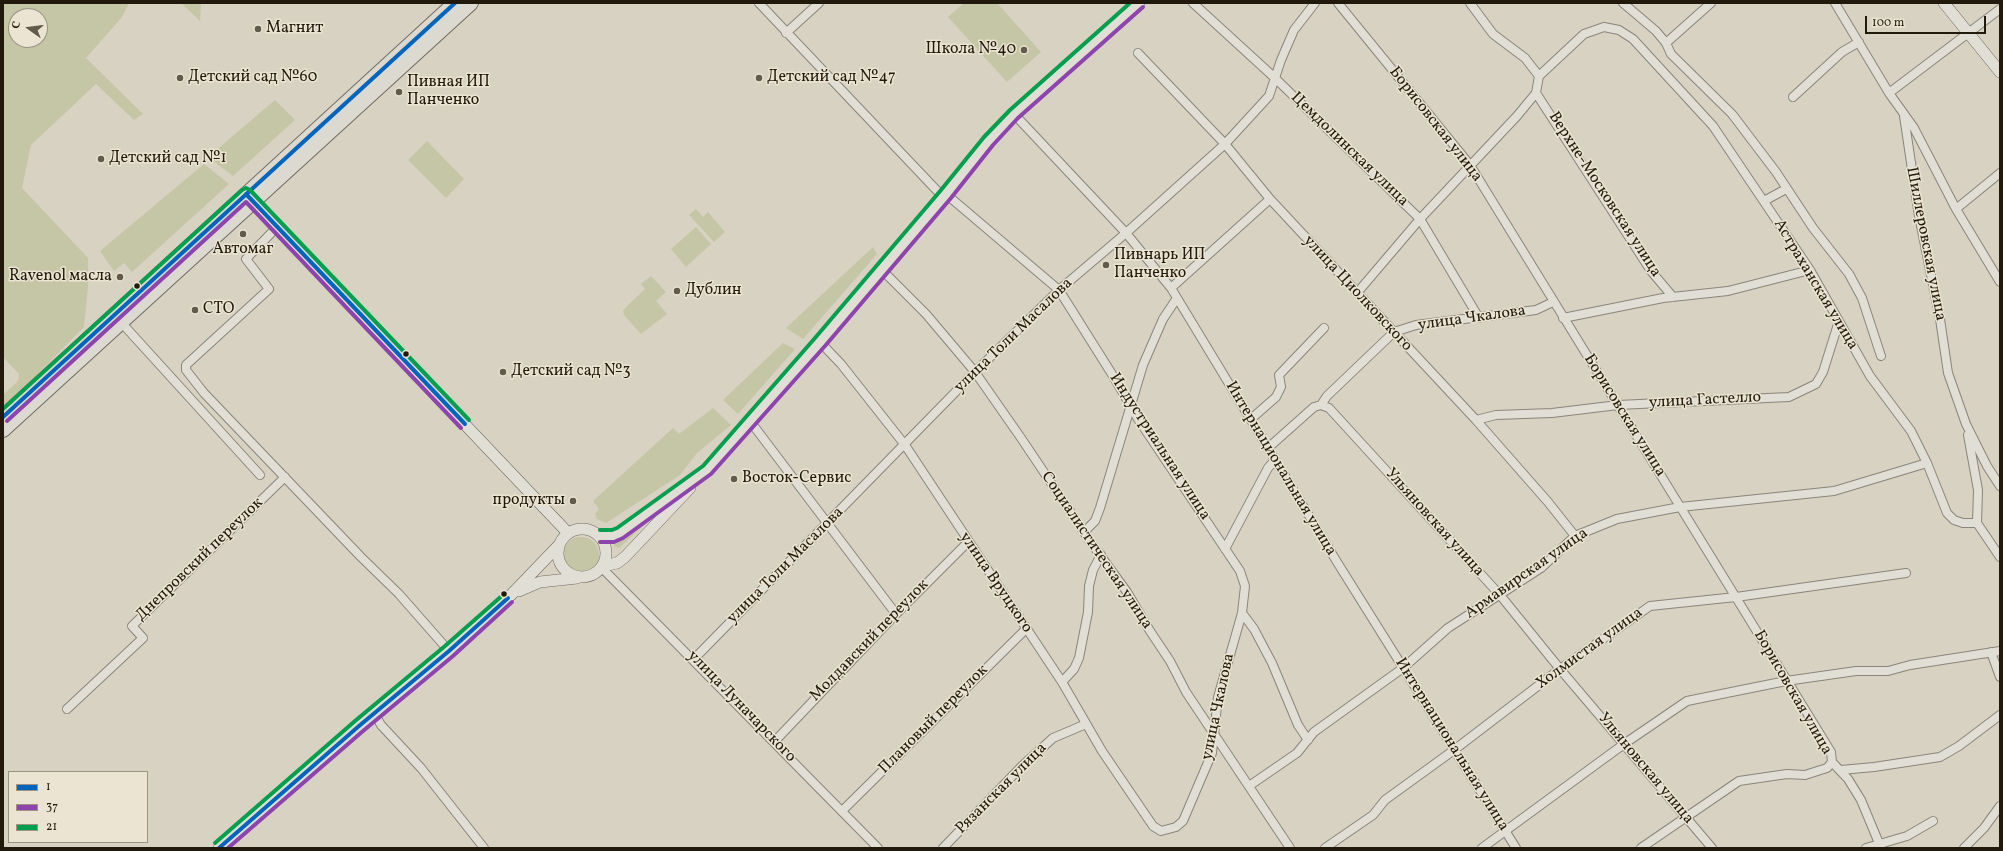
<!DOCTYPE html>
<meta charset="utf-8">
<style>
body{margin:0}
#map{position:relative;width:2003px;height:851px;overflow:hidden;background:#d8d2c2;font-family:Vollkorn,serif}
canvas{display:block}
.frame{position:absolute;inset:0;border:4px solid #22190d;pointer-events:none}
.legend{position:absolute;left:8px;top:771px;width:140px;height:72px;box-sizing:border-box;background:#ebe4d2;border:1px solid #9b9383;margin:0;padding:5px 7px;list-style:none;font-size:12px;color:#22190d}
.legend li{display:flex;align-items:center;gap:8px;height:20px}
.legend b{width:20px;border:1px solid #9b9383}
.north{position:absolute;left:8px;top:8px;width:40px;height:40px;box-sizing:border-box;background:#ebe4d2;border:1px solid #9b9383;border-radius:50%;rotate:284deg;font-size:11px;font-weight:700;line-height:16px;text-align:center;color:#22190d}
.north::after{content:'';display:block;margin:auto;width:14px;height:18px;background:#625a4c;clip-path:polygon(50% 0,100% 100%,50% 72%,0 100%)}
.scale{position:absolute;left:1865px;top:16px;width:121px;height:18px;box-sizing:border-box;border:2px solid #22190d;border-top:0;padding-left:5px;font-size:12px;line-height:14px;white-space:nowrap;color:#22190d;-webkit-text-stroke:3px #ebe4d2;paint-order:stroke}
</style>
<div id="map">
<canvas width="2003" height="851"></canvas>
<div class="frame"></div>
<ul class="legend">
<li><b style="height:5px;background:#0065bd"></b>1</li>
<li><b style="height:5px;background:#8e44ad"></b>37</li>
<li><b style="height:5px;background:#029f4e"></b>21</li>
</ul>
<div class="north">С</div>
<div class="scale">100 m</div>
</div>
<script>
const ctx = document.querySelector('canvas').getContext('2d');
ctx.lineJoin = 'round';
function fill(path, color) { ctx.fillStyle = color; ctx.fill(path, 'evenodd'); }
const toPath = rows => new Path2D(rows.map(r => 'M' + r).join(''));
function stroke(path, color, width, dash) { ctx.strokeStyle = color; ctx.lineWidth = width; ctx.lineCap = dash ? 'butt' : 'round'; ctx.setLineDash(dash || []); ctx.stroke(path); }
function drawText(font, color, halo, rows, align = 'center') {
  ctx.font = font + ' Vollkorn,serif'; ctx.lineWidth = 3; ctx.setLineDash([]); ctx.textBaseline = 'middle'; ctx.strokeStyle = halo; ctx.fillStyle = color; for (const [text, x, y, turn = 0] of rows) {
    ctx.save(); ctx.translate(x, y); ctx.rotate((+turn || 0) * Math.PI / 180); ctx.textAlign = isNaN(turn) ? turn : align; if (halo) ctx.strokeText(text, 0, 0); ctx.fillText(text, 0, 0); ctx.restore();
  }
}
fill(toPath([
 [3,3,129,3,122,17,86,58,143,114,134,120,96,84,31,145,22,188,88,258,88,287,84,327,26,386,3,406,3,395,18,381,19,374,3,357],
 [16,16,40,16,40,40,16,40],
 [181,3,201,3,200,21],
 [964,3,997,3,1041,52,1007,82,948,17],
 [275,100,295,120,233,176,208,157],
 [427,141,464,179,446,198,408,160],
 [204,164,229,184,132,272,124,263,114,271,100,251],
 [696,209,703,217,708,212,725,232,714,242,689,215],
 [696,227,711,244,686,267,671,249],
 [873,247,877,254,803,339,786,328],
 [651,276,666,292,656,301,667,314,641,334,624,315,623,310,645,289,641,284],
 [783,343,795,349,738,414,723,400],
 [713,408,731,425,697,453,680,475,606,523,597,519,595,514,599,509,593,501,673,428,679,434],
 [675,496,619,548,614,546,614,542],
 '563 555a18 18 0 1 1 36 0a18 18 0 1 1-36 0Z'
]), '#c5c6a5');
const street = toPath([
 [759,3,943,197],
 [1193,3,1276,79,1420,219,1479,318],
 [1338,3,1470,165,1831,752,1832,762,1848,779,1861,800,1881,848],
 [1470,3,1493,34,1525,58,1539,76],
 [1623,3,1656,31,1666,43,1671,54,1732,114,1776,172,1813,228,1849,274,1862,298,1881,356],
 [1835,3,1889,93,1914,128,1956,209,2000,282],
 [786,33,819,3],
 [1666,43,1711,3],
 [1138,53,1225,144,1270,199,1476,420,1548,502,1575,536],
 [1536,93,1651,271,1673,297],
 [1889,93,2000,9],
 [1793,97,1842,52,1859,42],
 [1014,114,1126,233,1171,288,1337,562,1516,848],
 [1904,116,1919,216,1940,319,1948,373,1966,424,1987,466,2000,486],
 [1764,201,1786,189],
 [1956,209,2000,173],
 [277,227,246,259,269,289,186,365,186,370,204,393,361,557,399,594,449,651],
 [881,269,926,314,975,372,1021,438,1092,544,1127,592,1150,631,1170,661,1186,692,1290,848],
 [1171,288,1270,199],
 [1357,293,1420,219,1517,116,1536,93,1539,76,1584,34,1604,27,1619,30,1633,39,1713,126,1810,270,1870,376,1911,431,1927,463,1947,513,1954,520,1963,523,1977,523,2000,557],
 [1563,318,1663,298,1728,291,1810,270],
 [119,320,260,475],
 [820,342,841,364,905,445,1062,682,1102,751,1153,826,1161,831,1176,827,1183,821,1212,753,1218,697,1242,613,1245,586,1240,571,1138,419,1115,379,1059,290,946,194],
 [1321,405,1329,408,1500,595,1560,669,1712,848],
 [1251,419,1276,397,1281,387,1279,375,1324,328],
 [1476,420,1496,415,1552,413,1618,405,1789,397,1816,384,1823,372,1839,321],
 [750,421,896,614],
 [1968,435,1978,490,1977,523],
 [1268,448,1314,407,1321,405,1327,396,1394,332,1416,325,1536,310,1553,302],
 [1084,532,1095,521,1100,508,1143,365,1163,319,1177,298],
 [1225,549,1268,468,1275,460],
 [602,568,878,848],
 [1242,613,1254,629,1272,663,1298,725,1308,740],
 [1991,652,2000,677],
 [694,659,975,372,1059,290,1126,233,1225,144,1269,96,1281,60,1294,30,1315,3],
 [1062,682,1074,669,1079,658,1088,612,1089,586,1093,570,1101,555],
 [67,709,143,638,132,626,285,477],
 [374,713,381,725,421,768,484,848],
 [774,742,896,614,968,542],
 [1841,770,1874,767,1940,757,1959,746,2000,715],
 [1249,786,1297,753,1314,732,1403,668,1448,628,1541,568,1575,536,1617,519,1680,507,1834,491,1927,463],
 [842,811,1026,629],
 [943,848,1022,766,1053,738,1086,724],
 [1325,848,1373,815,1385,800,1454,750,1560,669,1650,606,1736,597,1906,573],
 [1482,848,1624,744,1687,701,1786,681,1856,671,1888,671,1910,665,2000,651],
 [1641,848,1739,781,1787,774,1805,775,1827,768,1832,762],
 [1866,848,1907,836,1933,821],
 [1964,848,1984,828,2000,806]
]);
const secondary = toPath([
 [1944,3,2000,72],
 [248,196,568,533],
 '558 553a24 24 0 1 1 48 0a24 24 0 1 1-48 0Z',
 [600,536,613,536,620,533,707,470,820,342,946,194,988,141,1014,114,1139,3],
 [603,566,617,563,625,557,690,488],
 [519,591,540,582,577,578],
 [219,848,359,726,449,651,508,598,559,545]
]);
const highway = toPath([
 [3,417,455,3],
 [3,430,471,3]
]);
stroke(street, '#8a857a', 10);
stroke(secondary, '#706c62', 12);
stroke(highway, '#706c62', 16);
stroke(street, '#e1ded6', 8);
stroke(secondary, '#e1ded6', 11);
stroke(highway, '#dcd9d0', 14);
stroke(toPath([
 [246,194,465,424],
 [3,417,455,3],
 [219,848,359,726,449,651,508,598]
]), '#0065bd', 4);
stroke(toPath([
 [7,421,246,202,461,428],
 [600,542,614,542,623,538,711,474,825,346,951,198,993,145,1018,118,1143,7],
 [228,848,363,731,453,656,512,602]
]), '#8e44ad', 4);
stroke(toPath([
 [3,409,242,190,246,188,250,190,469,420],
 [600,530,612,530,617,528,703,466,815,338,941,190,984,137,1010,110,1130,3],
 [215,843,355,721,445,646,504,594]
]), '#029f4e', 4);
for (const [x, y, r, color] of [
 [258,29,4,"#625a4c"],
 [1024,50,4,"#625a4c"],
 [180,78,4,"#625a4c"],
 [759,78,4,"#625a4c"],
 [399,92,4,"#625a4c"],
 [101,159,4,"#625a4c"],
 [243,234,4,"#625a4c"],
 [1106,265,4,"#625a4c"],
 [120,277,4,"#625a4c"],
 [137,286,3.5,"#22190d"],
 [677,291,4,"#625a4c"],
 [195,310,4,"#625a4c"],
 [406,354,3.5,"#22190d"],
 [503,372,4,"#625a4c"],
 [734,479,4,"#625a4c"],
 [573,501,4,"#625a4c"],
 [504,594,3.5,"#22190d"]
]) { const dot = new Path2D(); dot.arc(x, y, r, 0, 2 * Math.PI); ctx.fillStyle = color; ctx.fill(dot); stroke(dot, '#ebe4d2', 1.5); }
drawText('16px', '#22190d', '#ebe4d2', [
 ["Магнит",266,29],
 ["Школа №40",1016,50,"right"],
 ["Детский сад №60",188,78],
 ["Детский сад №47",767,78],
 ["Пивная ИП",407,83],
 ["Панченко",407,101],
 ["Детский сад №1",109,159],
 ["Автомаг",243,250,"center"],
 ["Пивнарь ИП",1114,256],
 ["Панченко",1114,274],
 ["Ravenol масла",112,277,"right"],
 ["Дублин",685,291],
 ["СТО",203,310],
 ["Детский сад №3",511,372],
 ["Восток-Сервис",742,479],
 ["продукты",565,501,"right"]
], 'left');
drawText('16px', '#22190d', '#ebe4d2', [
 ["Борисовская улица",1435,125,52],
 ["Цемдолинская улица",1349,150,44],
 ["Верхне-Московская улица",1604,195,57],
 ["Шиллеровская улица",1925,244,79],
 ["Астраханская улица",1815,285,59],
 ["улица Циолковского",1357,294,47],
 ["улица Чкалова",1472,319,-8],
 ["улица Толи Масалова",1014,336,-44],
 ["улица Гастелло",1705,401,-3],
 ["Борисовская улица",1624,416,58],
 ["Индустриальная улица",1159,447,57],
 ["Интернациональная улица",1280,469,59],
 ["Ульяновская улица",1434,523,48],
 ["Социалистическая улица",1096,551,56],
 ["Днепровский переулок",200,560,-44],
 ["улица Толи Масалова",786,566,-45],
 ["Армавирская улица",1527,574,-35],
 ["улица Вруцкого",995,583,56],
 ["Молдавский переулок",870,641,-46],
 ["Холмистая улица",1590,649,-36],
 ["Борисовская улица",1792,693,60],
 ["улица Луначарского",741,707,46],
 ["улица Чкалова",1219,707,-78],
 ["Плановый переулок",934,720,-45],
 ["Интернациональная улица",1451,745,58],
 ["Ульяновская улица",1645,769,50],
 ["Рязанская улица",1002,789,-45]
]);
</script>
